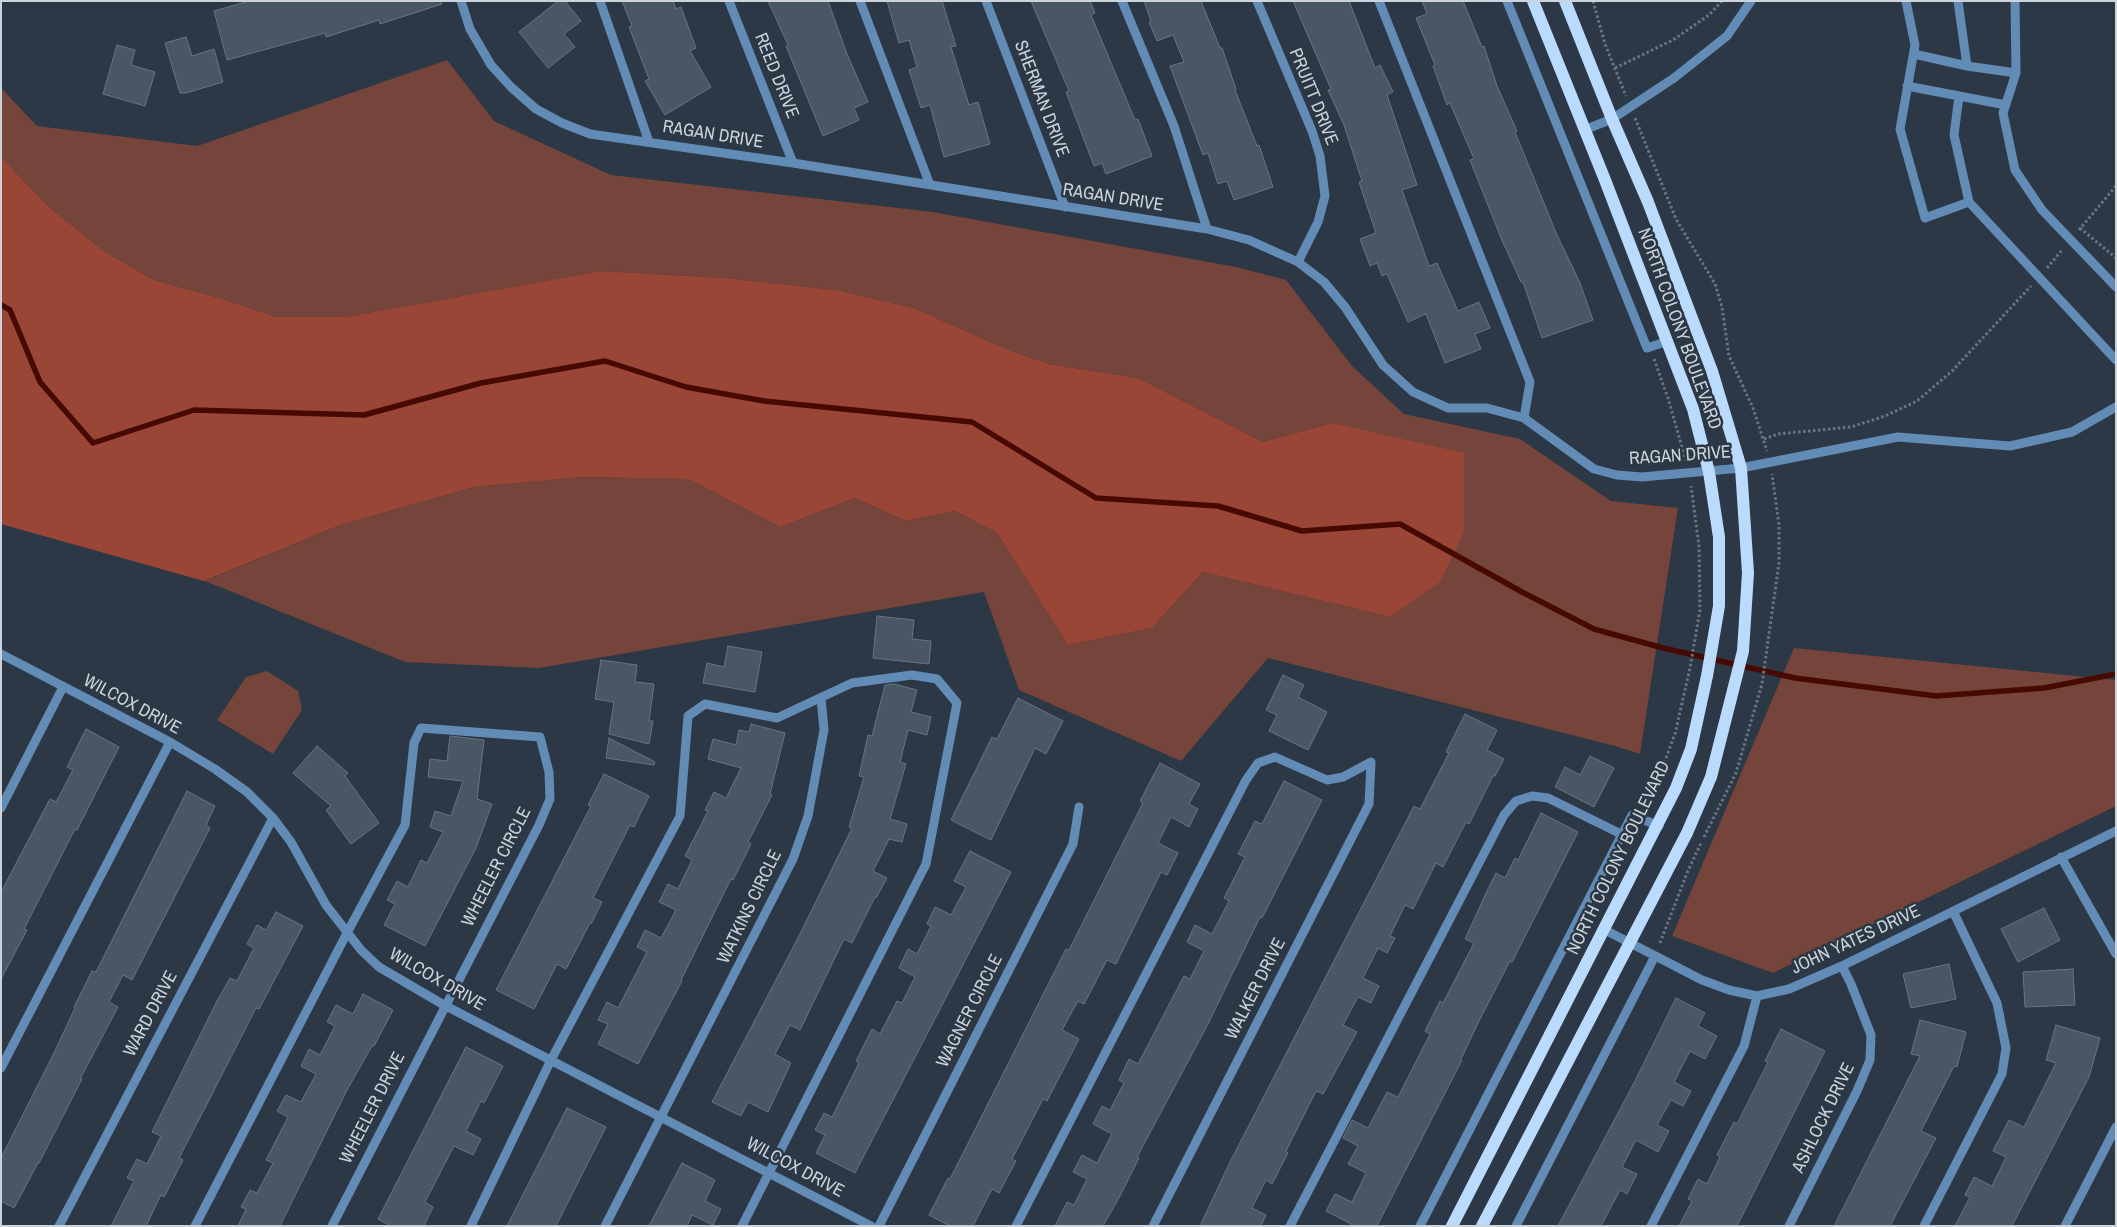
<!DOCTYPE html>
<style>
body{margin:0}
#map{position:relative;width:2117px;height:1227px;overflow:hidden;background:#2c3845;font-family:"Archivo Narrow",sans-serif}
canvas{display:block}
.frame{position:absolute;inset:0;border:2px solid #ccd3db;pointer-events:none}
</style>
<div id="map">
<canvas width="2117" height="1227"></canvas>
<div class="frame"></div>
</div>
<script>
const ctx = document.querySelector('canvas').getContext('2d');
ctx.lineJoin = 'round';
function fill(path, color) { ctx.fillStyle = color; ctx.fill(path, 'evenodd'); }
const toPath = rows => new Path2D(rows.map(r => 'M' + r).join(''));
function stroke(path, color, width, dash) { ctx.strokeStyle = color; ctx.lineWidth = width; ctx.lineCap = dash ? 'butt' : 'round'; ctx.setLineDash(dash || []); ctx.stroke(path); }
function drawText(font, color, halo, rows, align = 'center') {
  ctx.font = font + ' "Archivo Narrow",sans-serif'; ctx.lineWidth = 5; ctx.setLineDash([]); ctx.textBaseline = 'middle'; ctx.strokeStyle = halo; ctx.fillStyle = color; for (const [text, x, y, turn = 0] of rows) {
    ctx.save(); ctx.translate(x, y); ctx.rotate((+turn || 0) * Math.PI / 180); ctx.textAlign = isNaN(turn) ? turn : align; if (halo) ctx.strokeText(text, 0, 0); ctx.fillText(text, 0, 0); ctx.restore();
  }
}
fill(toPath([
 [447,60,494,121,611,175,933,212,1236,267,1286,280,1352,366,1404,414,1520,439,1611,501,1678,508,1640,754,1615,746,1268,658,1181,761,1019,690,984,592,539,668,405,662,205,581,343,524,475,487,583,477,689,479,780,527,855,498,906,521,955,511,997,533,1068,645,1152,628,1203,572,1390,617,1332,423,1263,442,1138,378,1049,364,1006,349,914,308,836,290,725,278,600,271,345,317,276,317,223,299,154,280,105,252,50,208,1,157,1,88,37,126,197,146],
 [1794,648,2116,680,2116,806,1773,973,1672,936],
 [267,671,298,691,302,710,273,754,217,720,246,677]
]), '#75443a');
fill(toPath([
 [1,157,50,208,105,252,154,280,223,299,276,317,345,317,600,271,725,278,836,290,914,308,1006,349,1049,364,1138,378,1263,442,1332,423,1464,453,1464,532,1440,582,1390,617,1203,572,1152,628,1068,645,997,533,955,511,906,521,855,498,780,527,689,479,583,477,475,487,343,524,204,581,1,524]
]), '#9a4636');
stroke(toPath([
 [1,305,10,310,40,382,93,443,194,410,364,415,481,383,605,361,686,387,764,401,972,422,1096,498,1218,506,1302,531,1400,524,1522,592,1594,629,1663,648,1795,678,1936,696,2044,688,2116,674]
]), '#470a02', 5.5);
const building = toPath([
 [249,1,441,1,442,4,380,24,379,20,326,37,325,33,227,60,214,11,249,1],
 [558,1,565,1,581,21,564,34,575,47,548,68,519,32,558,1],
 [622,1,673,1,676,9,681,7,696,48,690,51,711,87,665,115,645,81,649,79,629,27,632,26,622,1],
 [768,1,828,1,847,54,868,102,854,108,859,120,823,136,786,46,788,45,768,1],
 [887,1,942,1,956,46,951,47,969,105,978,102,990,144,944,157,930,105,921,108,909,70,917,67,909,40,899,43,887,1],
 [1031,1,1090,1,1095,13,1091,15,1135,120,1138,119,1152,156,1106,174,1102,163,1094,166,1066,92,1069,91,1031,1],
 [1144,1,1201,1,1220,48,1222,48,1236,89,1235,90,1257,146,1259,145,1273,187,1234,200,1227,181,1218,184,1208,153,1203,155,1170,66,1184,62,1173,35,1157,41,1149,22,1151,21,1144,1],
 [1293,1,1349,1,1375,68,1380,65,1393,92,1387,95,1417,185,1402,190,1429,266,1437,263,1458,311,1479,302,1490,328,1475,334,1481,349,1445,363,1426,314,1408,322,1387,274,1382,276,1377,263,1370,266,1360,239,1376,233,1359,182,1362,181,1344,125,1328,90,1331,89,1293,1],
 [1422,1,1463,1,1482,47,1484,46,1497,86,1517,131,1515,132,1557,235,1580,283,1593,320,1542,338,1523,282,1521,282,1501,238,1470,160,1474,159,1450,103,1447,105,1433,66,1435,65,1416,18,1427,14,1422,1],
 [186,37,192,56,214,49,223,82,186,93,180,93,165,43,186,37],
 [117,45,135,50,131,65,155,72,145,106,103,94,117,45],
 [877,616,914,620,912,639,931,641,929,664,873,658,877,616],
 [728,646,762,652,755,692,703,683,707,663,724,667,728,646],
 [601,660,637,665,635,682,654,684,649,721,653,721,649,744,609,734,614,702,595,699,601,660],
 [1283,675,1304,685,1298,697,1327,712,1308,750,1269,731,1277,715,1266,710,1283,675],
 [894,684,917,690,911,712,931,717,927,735,908,730,900,762,906,764,890,819,907,824,902,842,889,839,873,871,887,878,876,898,875,897,852,943,844,939,800,1030,790,1025,775,1054,791,1063,768,1112,748,1102,741,1116,712,1102,799,936,852,828,849,827,864,777,859,776,868,735,872,736,885,685,894,684],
 [1018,698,1063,721,1046,754,1035,748,991,840,951,820,992,737,997,739,1018,698],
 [1465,714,1497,730,1487,750,1504,759,1495,776,1493,776,1469,824,1466,822,1443,867,1436,863,1413,909,1405,905,1390,936,1395,938,1387,953,1378,948,1363,978,1379,986,1371,1003,1358,997,1343,1025,1357,1032,1323,1094,1316,1091,1286,1151,1288,1153,1272,1184,1266,1180,1252,1208,1266,1215,1261,1226,1200,1226,1230,1162,1414,806,1420,809,1449,753,1446,752,1465,714],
 [751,724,785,733,770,794,772,795,748,842,751,844,733,880,731,879,681,980,682,981,638,1064,598,1044,608,1024,598,1020,607,1002,618,1008,647,952,637,947,645,930,661,938,676,910,659,902,668,884,678,889,692,860,685,856,708,811,705,810,714,792,726,798,741,768,708,759,713,739,736,745,739,730,749,732,751,724],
 [86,729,119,747,77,830,75,829,24,929,27,930,1,979,1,892,50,799,56,802,73,770,67,767,86,729],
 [450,736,484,740,477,799,492,804,476,848,425,946,384,925,395,904,387,900,397,881,408,887,421,860,427,863,443,832,430,827,435,811,451,816,463,781,428,777,430,759,447,761,450,736],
 [609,738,655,762,654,765,606,758,609,738],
 [317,746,348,773,345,776,379,823,351,844,326,810,331,806,293,773,317,746],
 [1590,756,1614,768,1594,807,1555,787,1565,767,1580,775,1590,756],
 [1160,763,1200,784,1189,804,1198,809,1189,827,1171,817,1158,843,1178,853,1167,875,1161,872,1116,964,1107,960,1084,1004,1078,1001,1062,1030,1079,1039,1047,1101,1043,1099,1012,1159,1016,1161,999,1193,992,1189,973,1226,950,1226,929,1215,948,1178,950,1179,1066,949,1069,950,1143,803,1140,801,1160,763],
 [604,774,649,796,634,827,630,825,593,898,602,902,591,924,590,923,566,969,557,964,534,1009,496,990,591,806,588,805,604,774],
 [1284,781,1322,800,1262,918,1260,917,1207,1026,1137,1157,1139,1158,1120,1196,1103,1226,1055,1226,1067,1202,1074,1205,1087,1179,1073,1172,1082,1155,1097,1163,1112,1134,1093,1124,1102,1106,1110,1110,1124,1083,1119,1080,1129,1059,1138,1064,1184,976,1190,979,1204,951,1187,942,1195,925,1212,934,1229,901,1224,898,1245,857,1238,854,1255,821,1262,824,1284,781],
 [187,791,215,806,206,825,210,828,132,980,123,975,109,1002,118,1007,80,1079,82,1079,39,1163,38,1163,14,1208,1,1201,1,1158,53,1055,75,1008,74,1007,92,971,96,972,187,791],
 [1541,813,1578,832,1512,962,1510,961,1479,1021,1461,1059,1462,1060,1377,1226,1355,1226,1326,1211,1335,1194,1352,1202,1366,1173,1348,1164,1358,1146,1343,1138,1352,1120,1368,1128,1387,1092,1398,1097,1430,1034,1425,1031,1440,1001,1443,1003,1474,943,1465,939,1487,891,1496,873,1505,878,1515,858,1518,860,1541,813],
 [970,851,1011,872,855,1173,816,1153,825,1135,815,1130,824,1113,832,1117,859,1063,856,1061,872,1029,880,1034,897,1001,902,1003,915,977,899,968,908,949,917,954,931,926,927,924,935,907,951,915,966,887,954,881,970,851],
 [2044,908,2060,940,2018,962,2001,929,2044,908],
 [276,912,303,926,259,1009,256,1008,208,1102,179,1158,183,1160,164,1197,161,1195,146,1226,111,1226,134,1181,127,1178,137,1159,147,1164,161,1136,152,1132,217,1001,230,978,237,981,254,948,247,944,257,925,266,930,276,912],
 [1949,964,1956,999,1911,1008,1903,974,1949,964],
 [2073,969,2075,1005,2025,1007,2023,972,2073,969],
 [363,994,393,1010,374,1046,372,1046,347,1090,280,1226,238,1226,246,1209,241,1207,250,1190,257,1193,273,1163,266,1160,288,1117,277,1111,286,1095,301,1102,316,1074,301,1066,309,1049,320,1055,335,1026,327,1022,336,1005,353,1014,363,994],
 [1676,998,1705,1013,1698,1026,1717,1036,1705,1059,1690,1051,1674,1082,1691,1091,1683,1106,1671,1100,1657,1125,1669,1131,1658,1152,1636,1140,1622,1167,1637,1174,1627,1194,1620,1190,1601,1226,1558,1226,1635,1081,1676,998],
 [1920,1020,1966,1032,1957,1067,1954,1066,1921,1131,1936,1138,1890,1226,1834,1226,1920,1056,1911,1054,1920,1020],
 [2056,1025,2100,1038,2089,1077,2012,1226,1955,1226,1970,1197,1965,1195,1974,1177,1992,1186,2006,1157,1993,1151,2009,1120,2024,1127,2056,1063,2046,1060,2056,1025],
 [1781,1029,1825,1051,1737,1226,1679,1226,1692,1201,1688,1199,1698,1179,1707,1184,1720,1157,1717,1155,1734,1122,1737,1124,1768,1062,1765,1061,1781,1029],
 [466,1047,503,1066,484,1103,481,1101,466,1131,481,1139,473,1155,454,1146,425,1202,433,1207,424,1226,391,1226,378,1219,466,1047],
 [567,1108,606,1127,563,1212,556,1226,507,1226,567,1108],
 [682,1163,715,1180,705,1201,721,1209,713,1225,692,1215,687,1226,649,1226,682,1163]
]);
fill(building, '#495663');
stroke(building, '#677482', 1);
stroke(toPath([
 [1593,1,1605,44,1626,96],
 [1615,68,1673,40,1709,15,1722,1],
 [1635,118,1676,219,1715,284,1722,307,1729,356,1753,408,1767,451],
 [2080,228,2116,258],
 [2079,230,2116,186],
 [2047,268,2062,250],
 [1654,359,1668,398,1686,461],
 [1764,439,1778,434,1851,427,1885,416,1917,401,1952,371,2031,286],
 [1640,806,1647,798,1663,766,1675,734,1690,668,1700,610,1699,546,1691,486],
 [1704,837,1736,773,1762,684,1779,563,1779,525,1772,474],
 [1660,943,1687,873,1701,843]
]), '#6b7580', 3, [2.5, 2.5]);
stroke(toPath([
 [461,1,470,29,491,65,511,87,536,109,562,123,590,134,793,163,1207,229,1249,240,1298,262,1324,282,1345,307,1383,365,1413,392,1448,408,1487,408,1524,418,1594,469,1617,475,1642,477,1741,468,1898,437,2010,446,2072,432,2116,407],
 [600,1,649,142],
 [729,1,793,163],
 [860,1,930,185],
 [986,1,1065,207],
 [1122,1,1174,126,1207,229],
 [1257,1,1312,131,1320,156,1325,196,1318,222,1298,262],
 [1379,1,1530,382,1524,418],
 [1507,1,1647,348,1668,341],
 [1906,1,1915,45,1900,129,1925,218,1969,202,2116,360],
 [1958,1,1967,66,2016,73],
 [2015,1,2016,73,2003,113,2015,170,2042,210,2116,287],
 [1914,54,1967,66],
 [1907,86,2006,105],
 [1959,96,1954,135,1969,202],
 [1584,130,1612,119,1674,78,1727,36,1751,1],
 [1,654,170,742,215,769,247,792,273,818,291,842,326,905,361,950,379,967,444,1005,871,1226],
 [1,808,63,687],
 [2061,857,2116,954],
 [1605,930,1702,980,1729,990,1757,996,1789,989,1842,966,2116,831],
 [1,1068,170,742],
 [59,1226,273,818],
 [195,1226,347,933,405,825,414,743,421,728,540,737,549,772,550,799,539,825,332,1226],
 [471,1226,551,1060,680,816,688,716,705,704,777,718,852,683,912,675,937,679,957,703,926,864,742,1226],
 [605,1226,793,859,808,816,824,730,821,698],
 [879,1226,1073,844,1079,807],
 [1016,1226,1246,780,1258,763,1275,757,1327,780,1343,777,1371,762,1369,804,1153,1226],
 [1290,1226,1504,815,1516,801,1532,796,1548,798,1621,834],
 [1420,1226,1632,815,1659,826],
 [1516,1226,1655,956],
 [1651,1226,1744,1046,1757,996],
 [1789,1226,1857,1091,1870,1060,1871,1035,1851,984,1842,966],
 [1924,1226,2002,1074,2006,1048,1997,1003,1953,911],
 [2065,1226,2116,1127]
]), '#628bb5', 9);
stroke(toPath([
 [1452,1226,1676,788,1691,749,1707,676,1719,606,1719,537,1709,472,1693,409,1605,180,1533,1],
 [1482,1226,1687,833,1711,777,1743,651,1748,573,1741,468,1712,371,1648,202,1612,119,1565,1]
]), '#badafe', 12);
drawText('18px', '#ccd3db', '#2c3845', [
 ["REED DRIVE",776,76,68],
 ["PRUITT DRIVE",1313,97,68],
 ["SHERMAN DRIVE",1041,99,69],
 ["RAGAN DRIVE",713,135,9],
 ["RAGAN DRIVE",1113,198,9],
 ["NORTH COLONY BOULEVARD",1679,329,70],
 ["RAGAN DRIVE",1680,456,-4],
 ["WILCOX DRIVE",132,705,28],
 ["NORTH COLONY BOULEVARD",1619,858,-64],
 ["WHEELER CIRCLE",497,867,-63],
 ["WATKINS CIRCLE",750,907,-64],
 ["JOHN YATES DRIVE",1856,940,-25],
 ["WILCOX DRIVE",437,980,30],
 ["WALKER DRIVE",1256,989,-63],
 ["WAGNER CIRCLE",970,1011,-63],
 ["WARD DRIVE",151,1014,-62],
 ["WHEELER DRIVE",373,1108,-63],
 ["ASHLOCK DRIVE",1824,1118,-64],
 ["WILCOX DRIVE",795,1168,28]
]);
</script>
